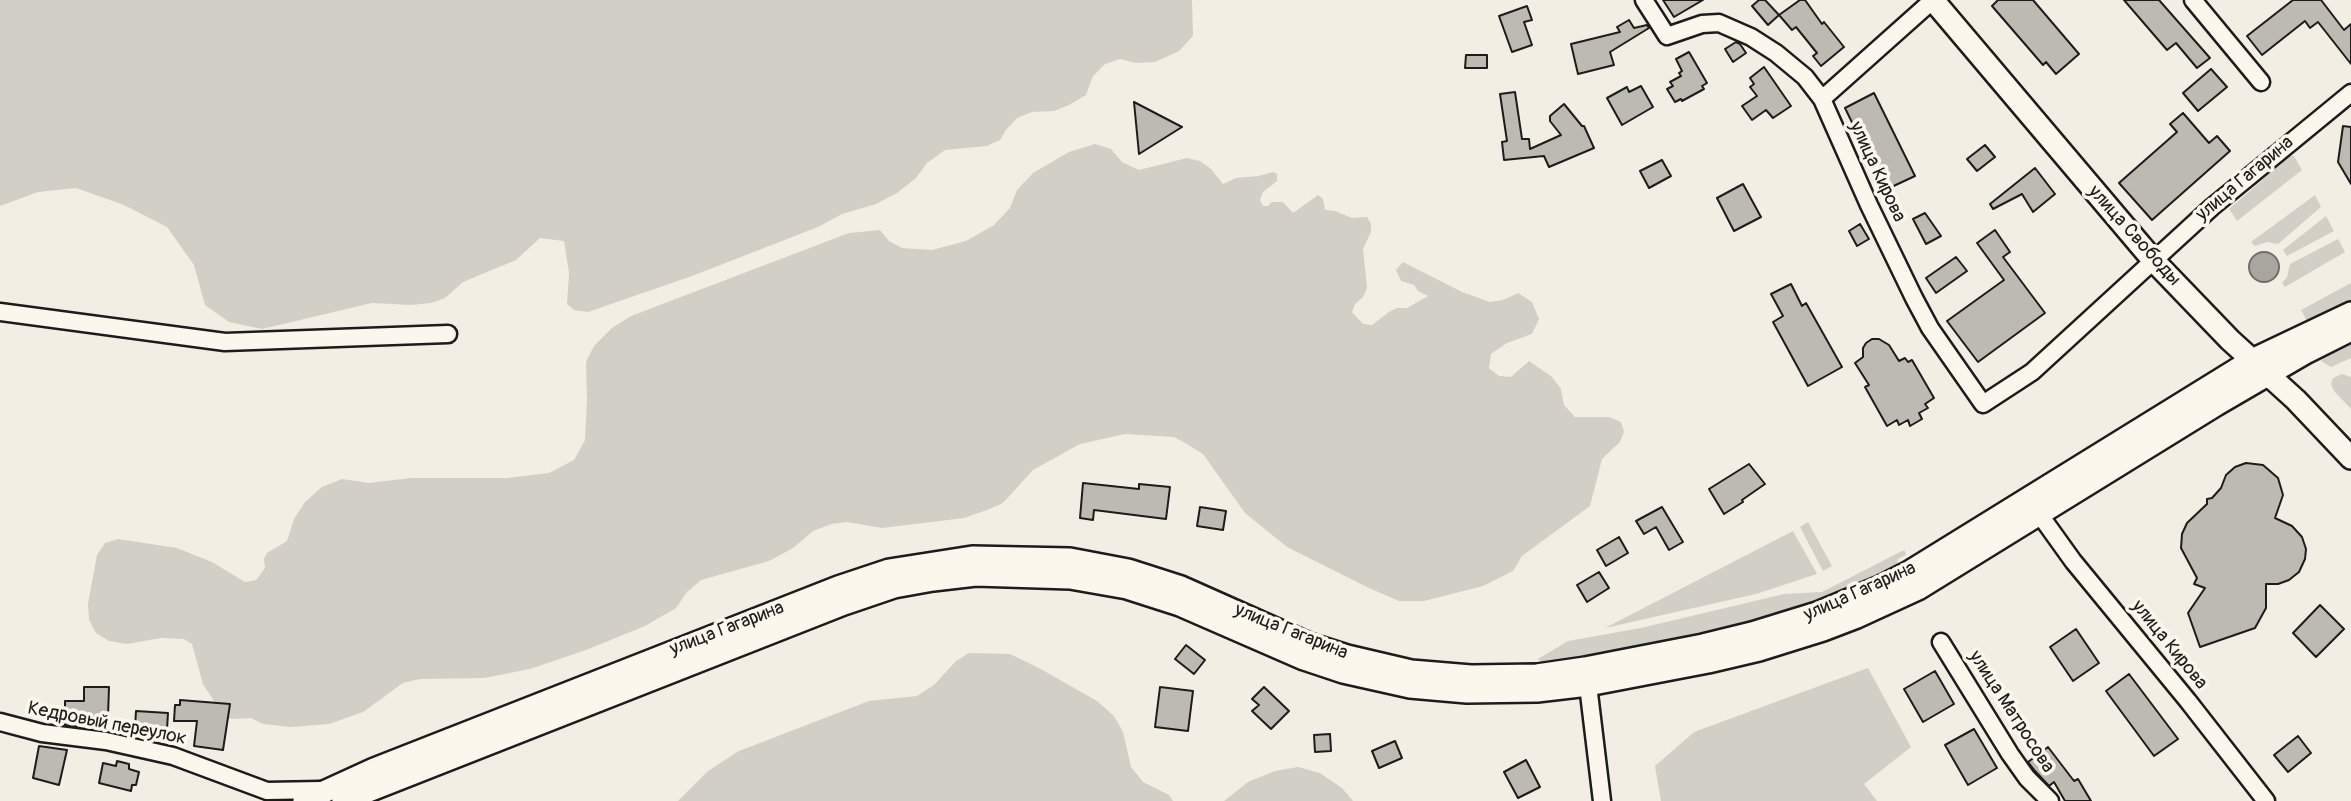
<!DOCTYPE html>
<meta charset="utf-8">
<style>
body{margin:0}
canvas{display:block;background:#f2eee4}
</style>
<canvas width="2351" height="801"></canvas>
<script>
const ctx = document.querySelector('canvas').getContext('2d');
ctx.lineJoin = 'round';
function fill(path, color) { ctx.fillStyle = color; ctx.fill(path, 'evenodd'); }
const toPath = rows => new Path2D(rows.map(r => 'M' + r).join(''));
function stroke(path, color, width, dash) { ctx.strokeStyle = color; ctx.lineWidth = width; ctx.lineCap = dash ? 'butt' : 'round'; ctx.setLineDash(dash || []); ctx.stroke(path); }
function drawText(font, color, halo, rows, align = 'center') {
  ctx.font = font + ' Pangolin,sans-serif'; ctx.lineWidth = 7; ctx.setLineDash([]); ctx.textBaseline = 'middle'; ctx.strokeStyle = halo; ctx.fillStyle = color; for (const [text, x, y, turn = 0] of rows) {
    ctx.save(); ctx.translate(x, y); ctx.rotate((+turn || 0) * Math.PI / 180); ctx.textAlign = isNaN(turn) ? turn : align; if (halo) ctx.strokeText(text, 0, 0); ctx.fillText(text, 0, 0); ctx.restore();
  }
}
fill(toPath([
 [0,0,1192,0,1193,36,1179,51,1155,62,1136,63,1120,59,1105,64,1093,76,1086,95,1069,105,1054,111,1032,112,1017,118,1006,130,1000,140,987,146,945,150,927,163,916,178,897,193,876,204,842,214,818,227,692,276,588,312,574,310,567,304,569,273,564,241,540,238,516,260,463,282,445,298,431,303,411,305,372,303,262,329,229,322,205,305,194,265,167,227,124,205,76,188,38,192,0,206],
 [1095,144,1111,149,1122,162,1139,170,1187,158,1200,161,1211,169,1223,184,1236,178,1259,176,1273,172,1277,174,1277,181,1263,192,1260,200,1263,206,1268,206,1272,202,1283,202,1293,213,1318,195,1323,199,1325,210,1335,211,1352,218,1367,217,1371,224,1371,232,1363,249,1367,288,1363,297,1355,304,1352,312,1363,324,1372,325,1389,312,1397,308,1407,308,1428,296,1418,291,1414,285,1401,281,1396,270,1403,262,1462,292,1490,302,1503,300,1518,293,1532,302,1539,319,1532,334,1507,343,1491,354,1489,368,1499,376,1511,377,1529,361,1552,377,1561,389,1564,405,1575,417,1609,417,1621,422,1624,432,1620,442,1602,459,1590,506,1522,556,1513,571,1483,586,1424,601,1399,601,1369,588,1287,547,1245,513,1203,454,1187,444,1174,437,1125,434,1080,444,1033,470,1003,503,987,510,964,518,882,528,847,522,831,524,813,531,793,548,769,561,701,580,687,592,676,608,645,626,586,650,530,669,484,678,420,679,403,683,363,712,329,724,291,727,263,724,251,718,231,719,223,715,203,684,192,644,184,639,161,638,127,644,109,641,96,633,89,620,88,604,97,555,105,543,118,539,177,548,212,562,245,582,256,580,265,568,264,559,267,553,287,541,294,519,305,502,322,487,342,479,369,483,411,478,507,478,549,473,574,460,585,440,587,400,586,362,594,346,612,328,631,316,849,233,880,230,889,241,902,248,932,250,966,241,994,225,1010,208,1017,190,1033,173,1069,152],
 [2290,156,2294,156,2302,170,2237,221,2229,209],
 [2315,195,2321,207,2278,244,2267,242,2255,246,2251,242],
 [2326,216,2334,231,2287,256,2283,250],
 [2338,239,2345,252,2285,287,2282,283,2287,277,2290,264],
 [2351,283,2351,301,2308,323,2301,310],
 [2351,340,2351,358,2331,367,2321,361,2328,353],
 [2342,374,2351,377,2351,409,2334,391,2331,384,2333,378],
 [1808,522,1832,566,1823,571,1800,527],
 [1793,531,1817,574,1756,594,1605,628],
 [1902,551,1905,551,1906,555,1898,559,1897,565,1880,575,1820,600,1770,616,1613,652,1558,661,1542,662,1538,659,1568,641,1641,628,1784,594,1822,592],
 [969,653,1010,654,1039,668,1097,701,1114,716,1123,732,1131,767,1143,782,1169,795,1173,801,678,801,708,771,739,751,869,701,917,696,934,685,956,661],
 [1868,668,1911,747,1864,784,1877,801,1661,801,1655,766,1694,732],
 [1298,767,1320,773,1342,788,1353,801,1224,801,1248,782,1275,771]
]), '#d2cfc6');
const water = toPath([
 '2249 267a15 15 0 1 1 30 0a15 15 0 1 1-30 0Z'
]);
fill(water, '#a9a6a0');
stroke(water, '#716f6b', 2);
const building = toPath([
 [1663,0,1703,0,1674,17,1663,0],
 [1759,0,1765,0,1779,15,1768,25,1752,6,1759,0],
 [1800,0,1805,0,1822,24,1824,22,1844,47,1821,66,1813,56,1817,53,1796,27,1792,30,1779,15,1800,0],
 [1998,0,2033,0,2079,54,2056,74,2046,62,2043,65,1992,6,1998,0],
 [2124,0,2159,0,2210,58,2197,68,2176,43,2167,50,2124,0],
 [2293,0,2321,0,2344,30,2351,24,2351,64,2318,22,2310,28,2305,21,2262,55,2247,36,2293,0],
 [1527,6,1532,20,1524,22,1532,45,1512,52,1499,16,1527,6],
 [1629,20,1634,28,1647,25,1649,28,1610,52,1614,65,1578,74,1571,44,1620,32,1617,27,1629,20],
 [1736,42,1740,44,1746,53,1733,62,1725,49,1736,42],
 [1689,52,1707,83,1702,86,1704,89,1682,101,1681,99,1675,102,1667,89,1673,86,1670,82,1681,76,1679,73,1682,71,1676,59,1689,52],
 [1466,55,1487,55,1487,68,1465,68,1466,55],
 [1764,67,1791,106,1773,118,1766,110,1752,120,1742,106,1757,96,1750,87,1754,84,1750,78,1764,67],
 [2211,69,2227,87,2198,111,2183,93,2211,69],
 [1641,86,1653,107,1622,125,1607,98,1627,87,1629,92,1641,86],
 [1515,92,1522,139,1529,139,1530,149,1561,135,1550,121,1550,116,1564,104,1582,126,1584,126,1594,148,1549,167,1544,156,1504,160,1502,142,1507,141,1500,94,1515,92],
 [1874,93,1915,176,1885,190,1845,108,1874,93],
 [1134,102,1182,127,1139,154,1134,102],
 [2183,113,2209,143,2217,136,2230,151,2152,220,2119,183,2177,132,2170,124,2183,113],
 [2343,126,2351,127,2351,184,2338,162,2343,126],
 [1985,145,1995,157,1977,171,1967,159,1985,145],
 [1662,160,1671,176,1649,188,1640,171,1662,160],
 [2035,168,2055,194,2033,212,2022,194,1993,209,1990,204,2035,168],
 [1743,184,1761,217,1734,231,1717,198,1743,184],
 [1925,213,1941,236,1926,244,1913,219,1925,213],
 [1860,224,1869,239,1857,246,1849,231,1860,224],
 [1995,230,2010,252,2003,257,2045,313,1978,362,1947,321,2004,280,1977,243,1995,230],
 [1956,257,1967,271,1936,293,1926,278,1956,257],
 [1791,284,1802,306,1806,303,1842,367,1808,386,1773,322,1783,316,1771,294,1791,284],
 [1879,339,1889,345,1899,361,1905,358,1908,362,1912,360,1934,398,1925,404,1928,408,1919,413,1922,419,1910,426,1908,420,1899,425,1897,420,1887,426,1865,387,1869,385,1855,363,1863,357,1863,348,1866,343,1872,339,1879,339],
 [2246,463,2263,465,2278,478,2283,495,2275,518,2292,526,2302,537,2306,549,2305,559,2299,572,2289,580,2278,584,2266,584,2266,608,2255,628,2200,647,2188,613,2205,588,2194,584,2197,578,2181,548,2182,534,2187,523,2207,504,2207,499,2212,498,2221,488,2226,475,2235,467,2246,463],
 [1749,464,1765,484,1742,500,1743,502,1724,514,1709,489,1749,464],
 [1083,483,1139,489,1139,484,1170,487,1166,519,1094,510,1093,520,1080,518,1083,483],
 [1200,507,1226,511,1223,530,1197,526,1200,507],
 [1662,507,1683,542,1669,550,1656,527,1644,534,1636,521,1662,507],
 [1619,537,1628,553,1606,566,1597,550,1619,537],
 [1599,572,1609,588,1587,602,1577,585,1599,572],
 [2320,605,2344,629,2316,657,2293,633,2320,605],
 [2076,629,2099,663,2073,681,2050,647,2076,629],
 [1186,645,1205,660,1194,674,1175,659,1186,645],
 [1935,671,1954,704,1923,722,1904,689,1935,671],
 [2129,674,2178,739,2154,756,2106,691,2129,674],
 [84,687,109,687,108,716,80,716,80,727,65,725,65,701,84,701,84,687],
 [1160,687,1193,691,1188,731,1155,727,1160,687],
 [1264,687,1289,711,1271,729,1252,711,1259,705,1252,699,1264,687],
 [180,700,230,704,223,750,194,746,197,721,174,721,175,705,180,705,180,700],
 [136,711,168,713,167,729,135,727,136,711],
 [1974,729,1997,768,1968,785,1945,745,1974,729],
 [1330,734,1331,751,1315,752,1314,735,1330,734],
 [2298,736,2311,753,2288,772,2274,755,2298,736],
 [1395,741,1402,758,1379,768,1372,751,1395,741],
 [39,746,67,750,59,785,33,778,39,746],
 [2048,747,2074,781,2078,779,2091,801,2065,801,2054,782,2049,786,2035,771,2028,762,2048,747],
 [1526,760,1540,787,1518,798,1504,772,1526,760],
 [117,761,129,764,129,769,139,772,136,785,132,785,131,791,99,783,103,763,116,766,117,761]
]);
fill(building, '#bdbab1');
stroke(building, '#1c1c1c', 2);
const minor = toPath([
 [1644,0,1667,36,1702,24,1719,23,1751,37,1776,53,1805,77,1822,99,1933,0],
 [2193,0,2261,82],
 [1822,99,1869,205,1914,298,1930,328,1983,404,2032,372,2212,207,2351,93],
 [0,312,225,342,448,334],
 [2040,515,2073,561,2188,701,2266,801],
 [1941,642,2010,754,2027,778,2050,801],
 [1588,685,1602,801],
 [0,722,42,733,106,741,173,756,267,791,321,790]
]);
const major = toPath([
 [1933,0,2153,260,2230,340,2296,400,2351,458],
 [304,801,374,769,838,587,889,570,972,557,1070,559,1128,570,1181,587,1309,644,1347,656,1411,671,1471,676,1537,675,1585,668,1703,645,1752,633,1817,613,1880,587,1909,572,2252,360,2351,313],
 [343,801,844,604,894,587,933,580,976,575,1070,578,1127,588,1180,605,1304,659,1343,672,1410,687,1467,692,1537,691,1588,685,1708,662,1759,650,1823,630,1857,617,1918,589,2216,405,2307,352,2351,330]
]);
stroke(minor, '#1c1c1c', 21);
stroke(major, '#1c1c1c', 26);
stroke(minor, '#fbf7ec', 16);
stroke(major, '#fbf7ec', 21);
drawText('19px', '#1c1c1c', '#fbf7ec', [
 ["улица Кирова",1877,172,65],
 ["улица Гагарина",2245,179,-40],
 ["улица Свободы",2134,236,48],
 ["улица Гагарина",1860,592,-24],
 ["улица Гагарина",727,629,-21],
 ["улица Гагарина",1291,632,22],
 ["улица Кирова",2169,645,51],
 ["улица Матросова",2011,712,57],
 ["Кедровый переулок",107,724,11]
]);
</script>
